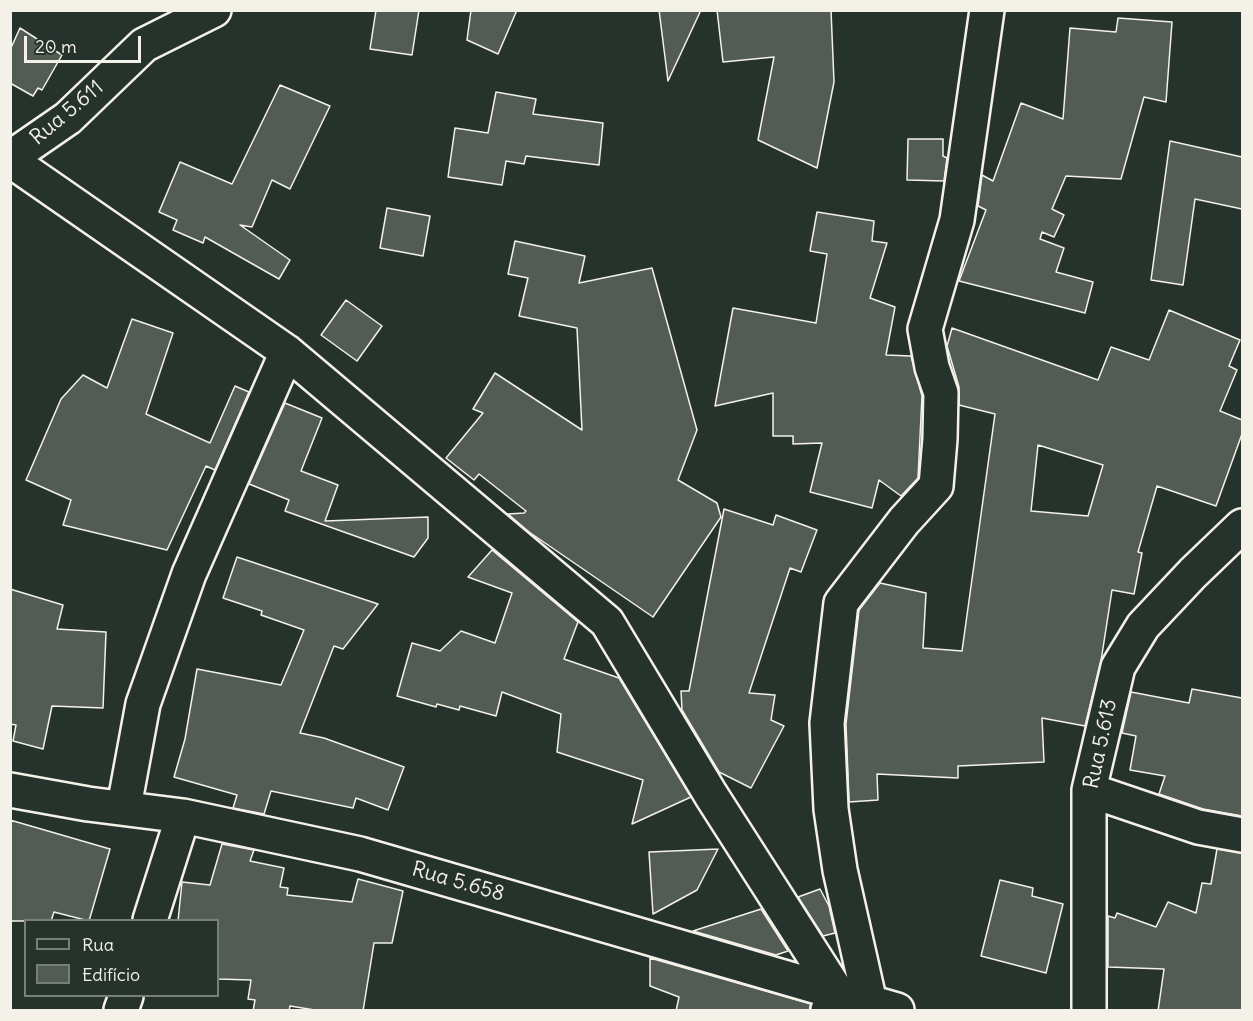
<!DOCTYPE html>
<meta charset="utf-8">
<style>
body{margin:0}
#map{position:relative;width:1253px;height:1021px;overflow:hidden;background:#26332d;font-family:Delius,sans-serif}
canvas{display:block}
.frame{position:absolute;inset:0;border:12px solid #f4f1e8;pointer-events:none}
.legend{position:absolute;left:24px;top:919px;width:195px;height:78px;box-sizing:border-box;background:#26332d;border:2px solid #787f78;margin:0;padding:8px 10px;list-style:none;font-size:18px;color:#f4f1e8}
.legend li{display:flex;align-items:center;gap:12px;height:30px}
.legend b{width:30px;border:2px solid #787f78}
.scale{position:absolute;left:24px;top:36px;width:117px;height:27px;box-sizing:border-box;border:3px solid #f4f1e8;border-top:0;padding-left:8px;font-size:18px;line-height:21px;white-space:nowrap;color:#f4f1e8;-webkit-text-stroke:4px #26332d;paint-order:stroke}
</style>
<div id="map">
<canvas width="1253" height="1021"></canvas>
<div class="frame"></div>
<ul class="legend">
<li><b style="height:8px;background:#26332d"></b>Rua</li>
<li><b style="height:16px;background:#525c55"></b>Edifício</li>
</ul>
<div class="scale">20 m</div>
</div>
<script>
const ctx = document.querySelector('canvas').getContext('2d');
ctx.lineJoin = 'round';
function fill(path, color) { ctx.fillStyle = color; ctx.fill(path, 'evenodd'); }
const toPath = rows => new Path2D(rows.map(r => 'M' + r).join(''));
function stroke(path, color, width, dash) { ctx.strokeStyle = color; ctx.lineWidth = width; ctx.lineCap = dash ? 'butt' : 'round'; ctx.setLineDash(dash || []); ctx.stroke(path); }
function drawText(font, color, halo, rows, align = 'center') {
  ctx.font = font + ' Delius,sans-serif'; ctx.lineWidth = 4.5; ctx.setLineDash([]); ctx.textBaseline = 'middle'; ctx.strokeStyle = halo; ctx.fillStyle = color; for (const [text, x, y, turn = 0] of rows) {
    ctx.save(); ctx.translate(x, y); ctx.rotate((+turn || 0) * Math.PI / 180); ctx.textAlign = isNaN(turn) ? turn : align; if (halo) ctx.strokeText(text, 0, 0); ctx.fillText(text, 0, 0); ctx.restore();
  }
}
const building = toPath([
 [376,10,419,10,412,55,370,49,376,10],
 [471,10,517,10,498,54,467,40,471,10],
 [659,10,701,10,668,81,659,10],
 [717,10,831,10,834,82,817,168,758,140,774,57,723,62,717,10],
 [1118,18,1172,22,1166,102,1144,97,1121,179,1066,176,1052,209,1064,215,1054,237,1042,232,1040,239,1064,248,1056,272,1093,282,1085,313,959,281,986,210,978,206,982,175,993,181,1021,103,1063,119,1070,28,1116,32,1118,18],
 [20,28,62,55,42,90,38,88,33,96,10,83,10,50,20,28],
 [280,85,330,106,290,189,272,180,252,227,240,225,290,260,279,279,205,237,203,243,173,230,177,220,159,212,180,162,232,184,280,85],
 [496,92,536,99,533,114,603,123,599,165,526,156,524,164,506,161,502,185,448,177,455,128,488,133,496,92],
 [908,139,943,139,943,156,947,158,944,181,907,180,908,139],
 [1170,141,1242,157,1242,209,1195,199,1183,285,1151,280,1170,141],
 [387,208,430,216,423,256,380,248,387,208],
 [817,212,874,221,872,241,887,243,870,298,895,307,886,355,911,356,922,396,918,478,901,496,879,480,872,508,810,492,822,443,793,444,793,436,773,436,773,393,715,406,733,308,816,323,827,254,810,251,817,212],
 [515,241,585,256,579,283,652,268,697,430,678,480,717,503,721,517,653,617,529,532,508,514,524,513,526,511,479,474,474,480,446,458,483,413,473,409,495,373,582,430,577,328,519,316,528,278,508,274,515,241],
 [346,300,382,326,357,361,321,335,346,300],
 [1169,310,1240,340,1229,366,1237,370,1220,411,1242,420,1242,434,1216,506,1157,486,1138,552,1142,553,1134,594,1112,590,1101,661,1085,726,1042,718,1044,762,958,766,958,778,877,774,878,800,849,802,846,724,859,610,880,583,926,593,923,648,962,651,995,414,959,405,959,387,947,346,952,328,1098,380,1111,347,1149,360,1169,310],
 [1038,445,1103,465,1088,516,1031,511,1038,445],
 [132,319,173,333,146,414,210,443,235,386,249,392,215,470,206,466,167,550,63,525,71,500,26,480,61,399,83,375,107,388,132,319],
 [285,403,322,418,301,471,338,485,325,521,428,517,428,538,414,557,285,511,289,500,249,484,285,403],
 [724,509,773,525,776,515,817,530,801,572,790,568,749,693,775,695,771,720,784,726,751,788,719,772,682,710,681,691,689,691,724,509],
 [492,550,578,622,564,659,619,678,691,797,632,824,643,780,557,752,561,714,502,692,496,716,460,706,459,710,437,704,436,707,397,696,412,643,440,651,461,631,495,643,512,593,468,577,492,550],
 [237,557,378,604,343,649,334,646,300,733,324,738,404,767,388,810,356,798,353,808,271,791,264,814,233,808,237,795,174,777,185,739,197,669,281,685,304,630,261,615,262,611,223,598,237,557],
 [10,589,63,605,57,629,106,632,103,708,52,706,43,749,13,741,16,725,10,724,10,589],
 [1192,689,1242,698,1242,816,1203,809,1159,794,1165,776,1130,770,1136,736,1122,733,1131,692,1189,703,1192,689],
 [10,820,110,849,89,921,54,912,51,921,10,921,10,820],
 [222,844,254,850,250,861,284,868,280,887,288,888,287,895,352,902,358,879,403,891,392,943,374,943,363,1011,321,1011,290,1006,289,1011,253,1011,255,1000,248,999,251,980,218,979,218,921,178,921,182,882,210,885,222,844],
 [718,849,697,890,653,914,649,852,718,849],
 [1217,849,1242,853,1242,1011,1158,1011,1164,969,1108,967,1108,916,1115,918,1117,913,1156,927,1168,902,1196,913,1202,883,1211,884,1217,849],
 [1000,880,1033,888,1032,896,1063,904,1046,973,981,956,1000,880],
 [820,889,829,906,835,933,823,936,798,897,820,889],
 [761,909,788,951,776,955,693,931,761,909],
 [650,958,811,1004,809,1011,676,1011,679,997,650,986,650,958]
]);
fill(building, '#525c55');
stroke(building, '#f4f1e8', 1.5);
const minor = toPath([
 [10,158,68,118,144,45,214,10],
 [10,160,287,352,607,622,711,795,837,992,828,1010],
 [10,790,88,804,183,816,360,854,897,1010],
 [1089,790,1198,827,1242,835],
 [124,807,143,704,189,574,287,352],
 [150,920,183,816],
 [870,1003,840,870,831,809,827,723,841,603,904,521,936,486,940,439,941,393,932,367,925,329,957,220,987,10],
 [121,1010,126,996],
 [1089,1010,1089,790,1118,667,1143,626,1193,573,1242,526]
]);
stroke(minor, '#f4f1e8', 38);
stroke(minor, '#26332d', 33);
drawText('21px', '#f4f1e8', '#26332d', [
 ["Rua 5.611",67,113,-40],
 ["Rua 5.613",1101,744,-78],
 ["Rua 5.658",458,882,16]
]);
</script>
